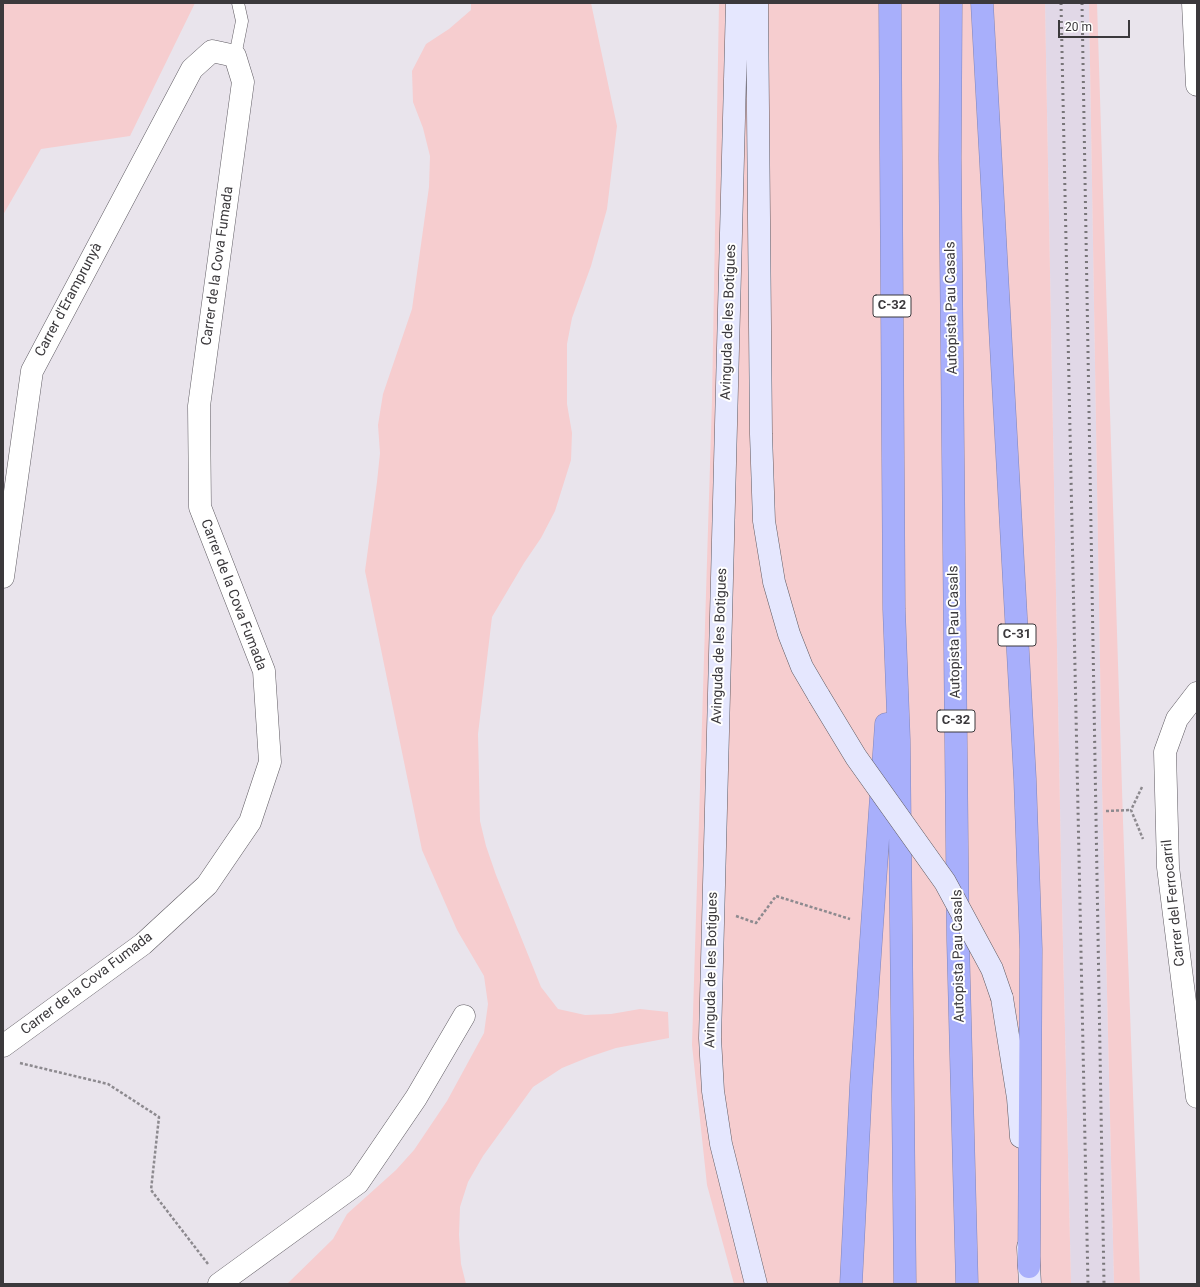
<!DOCTYPE html>
<meta charset="utf-8">
<style>
body{margin:0}
#map{position:relative;width:1200px;height:1287px;overflow:hidden;background:#e9e4ec;font-family:Roboto,sans-serif}
canvas{display:block}
.frame{position:absolute;inset:0;border:4px solid #3b393c;pointer-events:none}
.scale{position:absolute;left:1058px;top:20px;width:72px;height:18px;box-sizing:border-box;border:2px solid #3b393c;border-top:0;padding-left:5px;font-size:12px;line-height:14px;white-space:nowrap;color:#3b393c;-webkit-text-stroke:3px #fff;paint-order:stroke}
</style>
<div id="map">
<canvas width="1200" height="1287"></canvas>
<div class="frame"></div>
<div class="scale">20 m</div>
</div>
<script>
const ctx = document.querySelector('canvas').getContext('2d');
ctx.lineJoin = 'round';
function fill(path, color) { ctx.fillStyle = color; ctx.fill(path, 'evenodd'); }
const toPath = rows => new Path2D(rows.map(r => 'M' + r).join(''));
function stroke(path, color, width, dash) { ctx.strokeStyle = color; ctx.lineWidth = width; ctx.lineCap = dash ? 'butt' : 'round'; ctx.setLineDash(dash || []); ctx.stroke(path); }
function drawText(font, color, halo, rows, align = 'center') {
  ctx.font = font + ' Roboto,sans-serif'; ctx.lineWidth = 4; ctx.setLineDash([]); ctx.textBaseline = 'middle'; ctx.strokeStyle = halo; ctx.fillStyle = color; for (const [text, x, y, turn = 0] of rows) {
    ctx.save(); ctx.translate(x, y); ctx.rotate((+turn || 0) * Math.PI / 180); ctx.textAlign = isNaN(turn) ? turn : align; if (halo) ctx.strokeText(text, 0, 0); ctx.fillText(text, 0, 0); ctx.restore();
  }
}
fill(toPath([
 [1045,3,1089,3,1102,784,1114,1284,1071,1284,1061,861]
]), '#e1d8e7');
fill(toPath([
 [3,3,195,3,130,136,41,149,3,215],
 [471,3,591,3,617,126,607,209,591,266,572,318,567,344,567,404,572,433,571,460,555,511,541,538,524,563,492,617,478,734,480,821,486,846,496,875,541,987,558,1009,585,1015,611,1014,640,1009,668,1012,669,1038,616,1048,589,1057,562,1068,533,1087,483,1156,468,1182,460,1207,459,1235,461,1264,466,1284,287,1284,333,1239,347,1214,396,1170,414,1150,447,1101,484,1033,488,1004,484,976,457,930,422,850,365,571,377,482,380,453,378,425,383,394,412,309,429,187,430,156,423,128,413,102,412,71,426,44,449,29,471,10],
 [719,3,1045,3,1061,861,1071,1284,734,1284,707,1185,692,1045,712,400],
 [1089,3,1097,3,1123,821,1140,1284,1114,1284,1102,784]
]), '#f6cdcf');
const lane = toPath([
 [235,56,242,21,238,3]
]);
const street = toPath([
 [1193,3,1197,85],
 [3,577,32,371,192,69,212,51,235,56,243,82,199,406,200,507,264,671,270,762,250,822,207,885,143,944,3,1046],
 [1197,693,1177,719,1165,752,1168,867,1197,1097],
 [219,1284,358,1183,416,1098,464,1016]
]);
const secondary = toPath([
 [737,3,710,1038,713,1091,721,1144,756,1284],
 [757,3,761,434,764,521,774,582,789,634,802,667,819,696],
 [1002,998,1018,1098,1021,1137],
 [1028,1247,1030,1284]
]);
const highway = toPath([
 [890,3,894,609,899,740,905,1284],
 [951,3,950,158,958,941,967,1284],
 [982,3,1025,779,1031,949,1029,1267],
 [851,1284,861,1085,886,724]
]);
stroke(lane, '#5f5b62', 13);
stroke(street, '#5f5b62', 23);
stroke(secondary, '#5f5b62', 23);
stroke(highway, '#8286b8', 23);
stroke(toPath([
 [1142,787,1131,810,1143,839],
 [1106,811,1131,810],
 [736,916,756,923,776,896,850,919],
 [20,1063,108,1084,159,1117,151,1190,208,1264]
]), '#8d8a8f', 2.5, [3, 2]);
stroke(lane, '#fff', 12);
stroke(street, '#fff', 22);
stroke(secondary, '#e5e7fe', 22);
stroke(highway, '#a8affb', 22);
stroke(toPath([
 [1061,3,1088,1284],
 [1082,3,1104,1284]
]), '#79767a', 3, [2, 4]);
const secondaryBridge = toPath([
 [819,696,856,757,945,882,992,969,1002,998]
]);
stroke(secondaryBridge, '#5f5b62', 23, []);
stroke(secondaryBridge, '#e5e7fe', 22);
for (const [x, y, w] of [
 [892,306,38],
 [1017,635,38],
 [956,721,38]
]) { const box = new Path2D(); box.roundRect(x - w / 2, y - 11, w, 22, 3); ctx.fillStyle = '#fff'; ctx.fill(box); stroke(box, '#3b393c', 1); }
drawText('bold 13px', '#3b393c', null, [
 ["C-32",892,306],
 ["C-31",1017,635],
 ["C-32",956,721]
]);
drawText('14px', '#3b393c', '#fff', [
 ["Carrer de la Cova Fumada",218,266,-82],
 ["Carrer d'Eramprunyà",69,300,-62],
 ["Autopista Pau Casals",952,308,-91],
 ["Avinguda de les Botigues",729,322,-88],
 ["Carrer de la Cova Fumada",233,595,69],
 ["Autopista Pau Casals",955,632,-91],
 ["Avinguda de les Botigues",720,646,-88],
 ["Carrer del Ferrocarril",1174,903,-96],
 ["Autopista Pau Casals",959,956,-91],
 ["Avinguda de les Botigues",712,970,-89],
 ["Carrer de la Cova Fumada",87,984,-37]
]);
</script>
